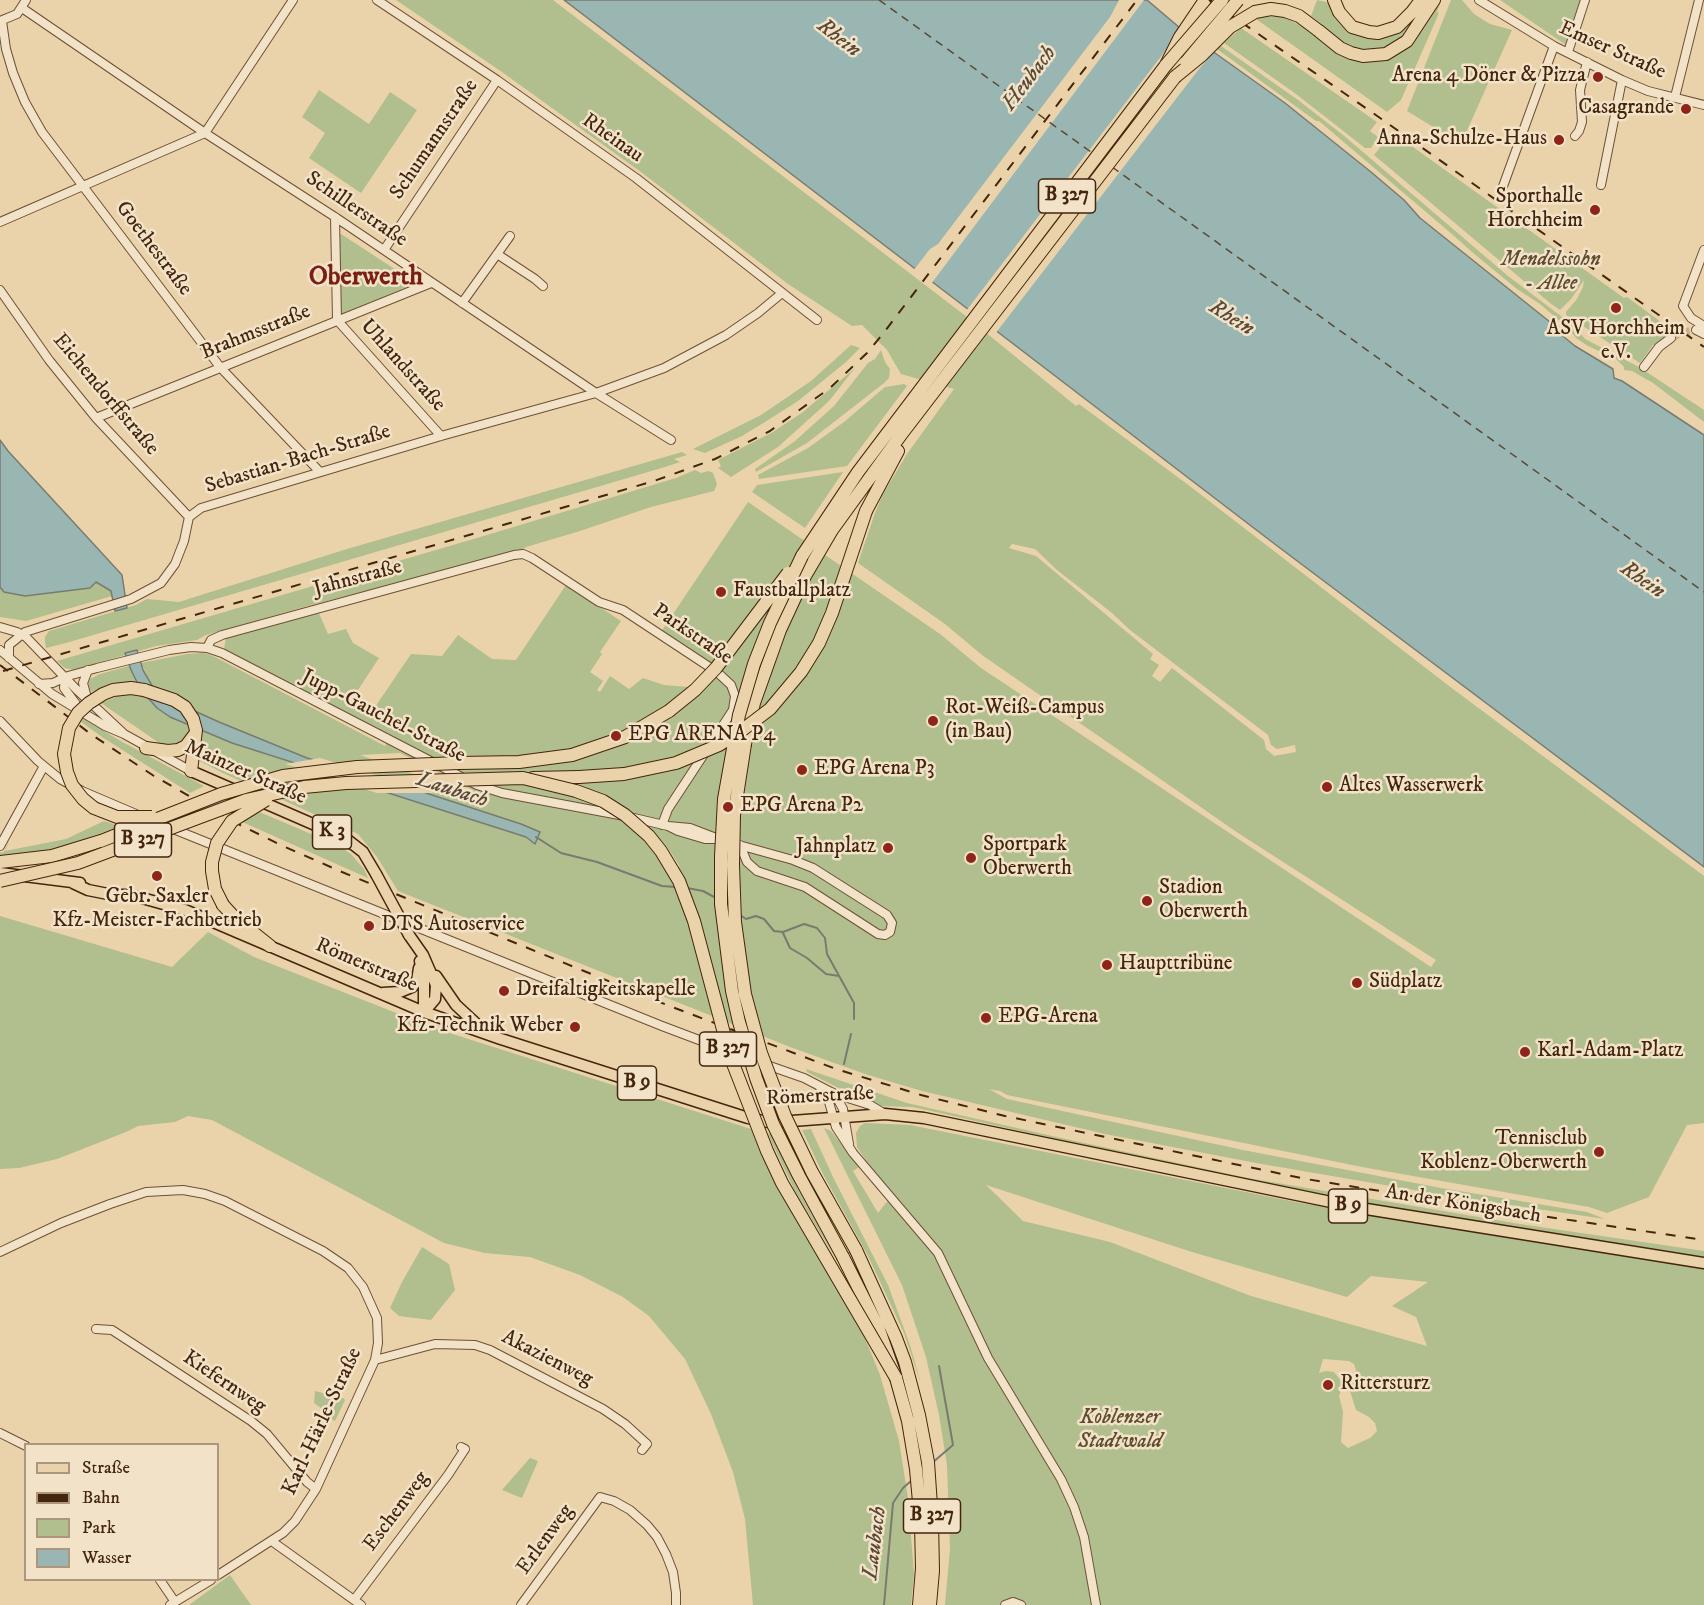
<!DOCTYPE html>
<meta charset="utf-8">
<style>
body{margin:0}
#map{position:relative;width:1704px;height:1605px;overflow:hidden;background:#ead3aa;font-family:"IM FELL DW Pica",serif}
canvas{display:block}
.legend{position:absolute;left:24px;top:1443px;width:195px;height:138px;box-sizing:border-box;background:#f1e2c8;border:2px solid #ac967d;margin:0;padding:8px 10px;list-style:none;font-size:18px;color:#44250d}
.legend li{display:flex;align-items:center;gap:12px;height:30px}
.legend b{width:30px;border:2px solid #ac967d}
</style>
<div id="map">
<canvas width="1704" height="1605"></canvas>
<ul class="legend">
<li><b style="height:8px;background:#ead3aa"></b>Straße</li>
<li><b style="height:8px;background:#44250d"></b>Bahn</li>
<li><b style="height:16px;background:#b1be8d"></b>Park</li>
<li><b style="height:16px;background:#9ab6b2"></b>Wasser</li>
</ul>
</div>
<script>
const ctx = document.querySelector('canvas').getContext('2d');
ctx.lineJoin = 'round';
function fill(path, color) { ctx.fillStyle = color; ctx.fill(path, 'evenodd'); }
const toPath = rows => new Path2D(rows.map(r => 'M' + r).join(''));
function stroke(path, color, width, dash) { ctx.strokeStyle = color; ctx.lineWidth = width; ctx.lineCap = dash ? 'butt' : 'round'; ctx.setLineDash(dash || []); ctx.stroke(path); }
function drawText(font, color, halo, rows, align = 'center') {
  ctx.font = font + ' "IM FELL DW Pica",serif'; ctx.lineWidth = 5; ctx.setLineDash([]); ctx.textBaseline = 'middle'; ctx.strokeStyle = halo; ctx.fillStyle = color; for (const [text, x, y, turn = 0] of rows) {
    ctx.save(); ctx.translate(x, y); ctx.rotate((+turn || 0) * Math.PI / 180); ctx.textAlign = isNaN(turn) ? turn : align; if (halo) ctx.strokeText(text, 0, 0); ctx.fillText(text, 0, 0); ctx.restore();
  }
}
fill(toPath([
 [396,0,553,0,963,314,1076,406,1079,404,1187,484,1453,689,1704,876,1704,1123,1687,1125,1649,1197,1607,1213,1589,1207,1362,1167,1007,1095,1000,1091,989,1089,1007,1099,1243,1150,1441,1188,1587,1212,1605,1219,1437,1194,1256,1163,1105,1134,922,1091,865,1074,790,1047,398,891,377,857,358,834,223,773,178,750,165,747,101,703,116,697,111,683,91,692,88,683,90,679,100,674,129,666,141,690,157,708,182,723,270,756,526,837,535,844,540,832,521,824,307,758,219,722,168,699,154,689,141,663,187,654,204,653,213,656,385,746,391,737,224,649,226,638,318,611,328,634,346,629,353,643,379,658,352,699,373,710,411,654,442,656,458,635,492,659,516,660,566,585,621,621,600,652,602,654,590,672,603,681,597,690,600,692,610,676,629,689,643,678,664,685,689,687,711,665,661,632,748,502,940,634,981,668,1431,967,1436,960,1238,833,982,655,945,624,858,563,875,513,883,494,907,454,954,389,901,374,887,350,862,325,852,326,788,284,641,172,502,72],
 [1012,544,1035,549,1057,570,1112,613,1130,630,1268,735,1271,745,1277,749,1295,745,1296,752,1274,756,1266,749,1264,740,1172,668,1160,682,1152,676,1159,665,1150,659,1153,654,1036,556,1009,548],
 [400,753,474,791,464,792,360,755],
 [629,825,653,831,668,848,680,867,662,862,646,840],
 [1317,0,1330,3,1336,15,1376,37,1426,0,1407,34,1388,48,1371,52,1354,49,1339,42,1322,28,1323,25,1311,16],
 [1441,0,1437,12,1439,13,1401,100,1387,112,1256,19,1264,16,1284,17,1303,27,1314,36,1316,35,1383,59],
 [1451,0,1462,0,1474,14,1490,24,1512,30,1461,144,1407,111],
 [1500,0,1580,0,1566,45],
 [1241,28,1377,122,1370,131,1378,137,1371,148,1365,148,1296,94,1224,43],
 [1221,46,1298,100,1343,135,1508,276,1574,326,1585,339,1639,367,1704,410,1704,422,1653,383,1632,371,1624,370,1624,367,1616,359,1588,346,1576,338,1568,328,1540,304,1517,289,1472,252,1453,235,1319,121,1316,121,1217,49],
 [319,90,369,124,390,92,417,110,361,193,309,158,325,133,302,117],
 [1392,132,1624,298,1627,297,1676,333,1669,335,1657,345,1653,345,1640,363,1566,315,1566,312,1577,299,1583,287,1584,280,1571,299,1560,310,1550,303,1374,155],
 [341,234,413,281,414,284,342,314,341,312,339,236],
 [851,345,860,348,846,362,798,401,765,422,742,436,705,453,693,449,761,415,811,381],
 [881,350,885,362,890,369,889,378,884,383,807,443,756,472,755,469,795,441,834,406,868,363,875,359],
 [855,368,829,401,778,447,731,477,718,468,721,466,718,460,773,432,803,412],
 [904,384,907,386,847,466,759,479,758,475,808,448,844,422,885,387],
 [682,452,687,455,674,459,680,462,665,467,66,643,46,648,45,643,45,637,49,631,136,605,147,599,179,602,347,549],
 [695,470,701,473,709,471,713,473,717,484,714,491,651,507,580,531,526,547,521,551,304,607,206,635,197,640,156,646,74,670,65,668,57,661,487,535,676,478],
 [843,472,805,528,752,492,757,485],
 [96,582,111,591,112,596,26,621,0,617,0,587,4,592],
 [83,718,117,739,204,786,190,793,102,737,80,721],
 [257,811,337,845,351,854,364,869,368,878,240,821],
 [104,821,116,825,115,828,61,848,39,853,0,856,0,852,3,853,10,840,5,851,66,839],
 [0,916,172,967,208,932,254,957,437,1029,751,1129,789,1207,862,1331,880,1375,899,1441,908,1498,914,1574,911,1605,753,1605,745,1519,733,1472,711,1414,685,1359,649,1316,623,1297,580,1275,530,1257,485,1253,444,1243,212,1120,188,1116,175,1122,138,1126,126,1132,57,1159,19,1168,0,1169],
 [806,1069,907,1103,1061,1138,1248,1178,1520,1224,1704,1251,1704,1257,1610,1244,1357,1203,1189,1169,931,1111,912,1107,874,1106,807,1072],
 [865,1123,910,1125,1301,1203,1704,1267,1704,1605,945,1605,950,1549,947,1465,939,1415,926,1357,902,1285,824,1128,831,1131,859,1167,853,1171,878,1213,893,1194,870,1166,857,1147,856,1133,860,1126],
 [986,1185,1192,1252,1347,1297,1371,1276,1428,1282,1392,1306,1416,1317,1427,1346,1251,1296,1110,1242,1023,1221],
 [1323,1359,1349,1361,1354,1364,1356,1370,1349,1385,1351,1394,1356,1410,1369,1417,1375,1423,1377,1431,1370,1438,1348,1448,1341,1442,1343,1412,1339,1396,1342,1388,1342,1382,1334,1372,1326,1371,1319,1373],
 [811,1129,833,1177,888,1285,910,1345,921,1384,904,1333,868,1256,824,1176,802,1130],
 [767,1133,771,1134,799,1191,837,1261,796,1193],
 [422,1247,449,1264,455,1290,431,1320,399,1316,390,1308,402,1282],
 [315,1391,343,1398,345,1400,335,1421,328,1417,325,1411,314,1403],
 [530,1458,538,1461,522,1498,502,1490],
 [230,1575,251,1605,189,1605]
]), '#b1be8d');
const water = toPath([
 [564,0,1147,0,1180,28,1285,103,1371,172,1404,200,1420,218,1555,326,1558,332,1575,346,1613,369,1614,378,1622,381,1704,435,1704,867,1276,545,564,0],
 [0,440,8,451,122,575,127,608,115,611,111,591,96,582,90,588,25,596,4,592,0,587,0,440],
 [137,650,143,670,154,689,168,699,219,722,307,758,423,792,521,824,540,832,535,844,526,837,232,743,170,717,157,708,141,690,131,670,125,653,137,650]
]);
fill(water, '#9ab6b2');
stroke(water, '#787c70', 1.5);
fill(toPath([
 [1119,0,1144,0,931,284,913,271,930,249,938,244,1110,17],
 [1182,26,1216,50,1199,69,995,334,966,311,1169,46],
 [320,758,435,793,377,793,285,764]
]), '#ead3aa');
stroke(toPath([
 [536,837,561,853,597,862,662,886,676,887],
 [687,888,703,891,716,898],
 [740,915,746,919,756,916,764,919,774,931,783,932,804,924,817,928,825,938,827,954,854,1003,854,1019],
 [783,933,790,948,807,958,826,974,839,976],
 [844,1064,851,1034],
 [932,1463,953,1445,939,1366],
 [884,1605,893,1503,903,1488,912,1480]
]), '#787c70', 2);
stroke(toPath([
 [879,0,1091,152],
 [1112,167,1704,592]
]), '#5a4936', 1.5, [8, 6]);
stroke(toPath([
 [1671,338,1681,333,1696,330]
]), '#c9b08b', 8, [8, 4]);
const minor = toPath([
 [377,0,497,80,636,178,817,320],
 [1479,0,1554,46,1622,80,1648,91,1704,105],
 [22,8,205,133,335,217,596,393,671,440],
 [0,21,17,14,26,0],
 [2,21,6,49,13,73,25,102,42,132,220,367,320,472],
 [1568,52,1585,0],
 [1675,97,1699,0],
 [1575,136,1579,131,1582,122,1580,90,1587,62],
 [1601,185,1622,80],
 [1502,189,1554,46],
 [335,217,337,320,441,436],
 [0,222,205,133,293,0],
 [384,250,497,80],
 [1704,250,1683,306,1691,318,1704,326],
 [497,254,535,279,543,286],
 [0,290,49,360,96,418,189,517],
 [462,303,510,236],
 [1696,330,1704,334],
 [1644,367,1659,347,1671,338],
 [96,418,431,283],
 [0,627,17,632,26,637,76,689,123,733],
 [207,648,211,640,222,635,514,555,523,554,532,558,599,602,623,610,717,672,731,685,735,696,733,710,668,809,662,825],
 [0,650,52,694,105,726,124,734,191,771],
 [9,658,9,645,25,632,131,599,161,583,175,564,184,541,189,517,201,508,441,436,596,393,664,368,726,335,758,313,782,293],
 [65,678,64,688,79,708],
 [39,684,53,683,68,676,97,668,169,650,191,647,207,648,222,653,477,785,502,793,630,817,668,826,678,831,705,839,719,839],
 [87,698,83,683,88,670],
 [0,721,38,761,60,779,82,791,136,814],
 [151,820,662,1026,752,1060],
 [668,826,690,828,716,838],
 [728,842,793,860,813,868,887,915,892,923,890,932,885,935,878,934,805,887,757,871,747,862,740,845],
 [0,846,44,766],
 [764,1064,804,1078,835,1094,870,1105,885,1114],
 [819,1086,829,1102,836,1127,853,1153,938,1253,988,1358,1061,1479,1074,1507,1084,1537,1096,1605],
 [835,1094,843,1109,849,1144],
 [0,1252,61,1223,110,1204,146,1192,183,1190,205,1194,225,1201,323,1251,348,1268,363,1287,377,1318,378,1343,375,1360,316,1489,295,1521,283,1533,218,1575],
 [96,1329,112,1330,251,1421,267,1434,307,1482,316,1489],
 [375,1360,435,1344,475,1345,490,1350,603,1409,625,1424,647,1444,642,1450],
 [0,1433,26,1446],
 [273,1542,361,1605],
 [160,1580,175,1602],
 [354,1600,448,1475,465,1449,461,1447],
 [170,1605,211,1580],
 [521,1605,600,1497,614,1501,630,1510,647,1525,657,1537,666,1554,673,1572,676,1593,676,1605],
 [1005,1605,1013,1602,1021,1605]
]);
const major = toPath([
 [191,771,345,838,363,852,376,874],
 [0,873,80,883],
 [73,883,88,890,113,895,127,895,142,898,185,910,424,1012,501,1039,748,1118,768,1122,792,1121,885,1114,924,1118,1360,1208,1704,1263],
 [409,935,423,955,436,985,435,999,424,1012],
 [420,961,424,977,424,1012],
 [436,976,456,1005,483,1030],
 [383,993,400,992,412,987,417,981,419,968]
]);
const highway = toPath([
 [1334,0,1339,12,1352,27,1369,32,1378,33,1397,27,1412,12,1421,0],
 [1319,31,1340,48,1351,53,1363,56,1386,54,1407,41,1434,0],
 [866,511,898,451],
 [802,556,858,472,1166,65,1180,37,1205,0],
 [144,690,174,700,185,707,193,719,196,730,191,771],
 [745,744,754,703,780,630,805,576,832,530,903,432,1175,77],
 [146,748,168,751,178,750,186,746,195,734],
 [459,763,519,762,572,755,625,737,669,711],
 [533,778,579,777],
 [0,862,52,856,101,841],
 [223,905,235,918,270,946],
 [856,1250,896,1338,905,1362,919,1415,928,1462,932,1520,933,1571,930,1605],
 [843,1257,878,1327,896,1378,908,1421,916,1469,921,1524,922,1568,919,1605]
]);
stroke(minor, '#6e5034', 10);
stroke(major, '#44250d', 13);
stroke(highway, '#44250d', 14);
stroke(minor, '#f1e2c8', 8);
stroke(major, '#ead3aa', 10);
stroke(highway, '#ead3aa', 12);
stroke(toPath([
 [1209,0,1373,113,1704,347],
 [0,665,92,735,154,776,240,825,283,846,342,872,667,1005,836,1069,921,1095,1005,1116,1306,1179,1448,1202,1704,1240],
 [3,671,654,481,715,459,770,431,830,388,867,353,882,335,1137,0]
]), '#44250d', 2, [10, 10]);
const majorBridge = toPath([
 [376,874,409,935]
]);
const highwayBridge = toPath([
 [1186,62,1238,0],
 [1166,65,1222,0],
 [1175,77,1202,55,1230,27,1255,12,1271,9,1285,11,1299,16,1319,31],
 [802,556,770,623,754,664,739,715,724,799,721,856,721,904,732,991,739,1022,756,1078,773,1124,799,1176,843,1257],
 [144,690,131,688,113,690,103,694,89,703,78,713,69,728,64,754,67,772,72,785,83,799,94,808,117,817,152,817],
 [669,711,695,690,716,668,788,573],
 [745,744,734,815,733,865,735,922,745,994,761,1053,785,1116,812,1172,856,1250],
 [579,777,624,774,676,763,719,745,741,731,770,709,801,672,819,643,832,613,866,511],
 [101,841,221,794,283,776,357,767,459,763],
 [0,881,78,863,246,800,304,787,346,783,523,778,576,791,603,801,625,815,649,836,661,851,679,881,694,921,730,1056,767,1151,782,1183,896,1378],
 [223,905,215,889,212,871,212,862,217,843,232,821,266,800]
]);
stroke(majorBridge, '#44250d', 13, []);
stroke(highwayBridge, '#44250d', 14, []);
stroke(majorBridge, '#ead3aa', 10);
stroke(highwayBridge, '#ead3aa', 12);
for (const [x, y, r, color] of [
 [1598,77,6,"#8f2418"],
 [1686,109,6,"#8f2418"],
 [1559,140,6,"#8f2418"],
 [1595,210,6,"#8f2418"],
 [1616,308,6,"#8f2418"],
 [721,592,6,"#8f2418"],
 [933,721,6,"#8f2418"],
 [616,736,6,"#8f2418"],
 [802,770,6,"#8f2418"],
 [1327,787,6,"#8f2418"],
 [728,807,6,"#8f2418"],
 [888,848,6,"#8f2418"],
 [971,858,6,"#8f2418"],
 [157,876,6,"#8f2418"],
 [1147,901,6,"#8f2418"],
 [369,926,6,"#8f2418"],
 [1107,965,6,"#8f2418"],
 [1357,983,6,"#8f2418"],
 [504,991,6,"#8f2418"],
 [986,1018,6,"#8f2418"],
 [575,1027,6,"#8f2418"],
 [1525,1052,6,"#8f2418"],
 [1599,1152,6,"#8f2418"],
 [1328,1385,6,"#8f2418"]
]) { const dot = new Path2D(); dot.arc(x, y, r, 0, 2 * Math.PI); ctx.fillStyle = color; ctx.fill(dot); stroke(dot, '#f1e2c8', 2); }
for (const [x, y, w] of [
 [1067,196,57],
 [332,832,39],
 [143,840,57],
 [728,1049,57],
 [637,1083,39],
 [1348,1206,39],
 [932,1516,57]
]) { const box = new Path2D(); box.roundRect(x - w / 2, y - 17, w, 34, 4.5); ctx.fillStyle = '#f1e2c8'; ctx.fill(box); stroke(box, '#44250d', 1.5); }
drawText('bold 20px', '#44250d', null, [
 ["B 327",1067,196],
 ["K 3",332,832],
 ["B 327",143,840],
 ["B 327",728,1049],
 ["B 9",637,1083],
 ["B 9",1348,1206],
 ["B 327",932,1516]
]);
drawText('21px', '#44250d', '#f1e2c8', [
 ["Emser Straße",1612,51,24],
 ["Rheinau",612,139,35],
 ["Schumannstraße",435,140,-56],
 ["Schillerstraße",356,210,34],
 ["Goethestraße",153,249,53],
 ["Brahmsstraße",256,333,-22],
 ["Uhlandstraße",402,366,48],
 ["Eichendorffstraße",105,395,50],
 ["Sebastian-Bach-Straße",298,460,-17],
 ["Jahnstraße",358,579,-15],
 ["Parkstraße",692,635,34],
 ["Jupp-Gauchel-Straße",383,717,27],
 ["Mainzer Straße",245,773,24],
 ["Römerstraße",366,966,23],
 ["Römerstraße",820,1097,-3],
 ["An der Königsbach",1463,1205,9],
 ["Akazienweg",547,1359,27],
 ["Kiefernweg",224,1383,34],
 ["Karl-Härle-Straße",323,1422,-65],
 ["Eschenweg",397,1512,-53],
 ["Erlenweg",546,1540,-54]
]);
drawText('21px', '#44250d', '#f1e2c8', [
 ["Arena 4 Döner & Pizza",1586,77,"right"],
 ["Casagrande",1674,109,"right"],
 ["Anna-Schulze-Haus",1547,140,"right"],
 ["Sporthalle",1583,198,"right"],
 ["Horchheim",1583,222,"right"],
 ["ASV Horchheim",1616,330,"center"],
 ["e.V.",1616,354,"center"],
 ["Faustballplatz",733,592],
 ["Rot-Weiß-Campus",945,709],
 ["(in Bau)",945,733],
 ["EPG ARENA P4",628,736],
 ["EPG Arena P3",814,770],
 ["Altes Wasserwerk",1339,787],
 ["EPG Arena P2",740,807],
 ["Sportpark",983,846],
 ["Oberwerth",983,870],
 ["Jahnplatz",876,848,"right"],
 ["Stadion",1159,889],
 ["Oberwerth",1159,913],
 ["Gebr. Saxler",157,898,"center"],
 ["Kfz-Meister-Fachbetrieb",157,922,"center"],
 ["DTS Autoservice",381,926],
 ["Haupttribüne",1119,965],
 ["Südplatz",1369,983],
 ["Dreifaltigkeitskapelle",516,991],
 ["EPG-Arena",998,1018],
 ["Kfz-Technik Weber",563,1027,"right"],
 ["Karl-Adam-Platz",1537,1052],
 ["Tennisclub",1587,1140,"right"],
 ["Koblenz-Oberwerth",1587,1164,"right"],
 ["Rittersturz",1340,1385]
], 'left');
drawText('italic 21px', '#5f4b2d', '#f1e2c8', [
 ["Mendelssohn",1551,261],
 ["- Allee",1551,285],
 ["Koblenzer",1120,1419],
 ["Stadtwald",1120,1443]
]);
drawText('italic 22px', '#5a4936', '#f1e2c8', [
 ["Rhein",838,39,38],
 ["Heubach",1030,79,-53],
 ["Rhein",1231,319,32],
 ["Rhein",1642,581,35],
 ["Laubach",452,791,18],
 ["Laubach",876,1543,-83]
]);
drawText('bold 27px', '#7a1f14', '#f1e2c8', [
 ["Oberwerth",366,278]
]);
</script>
